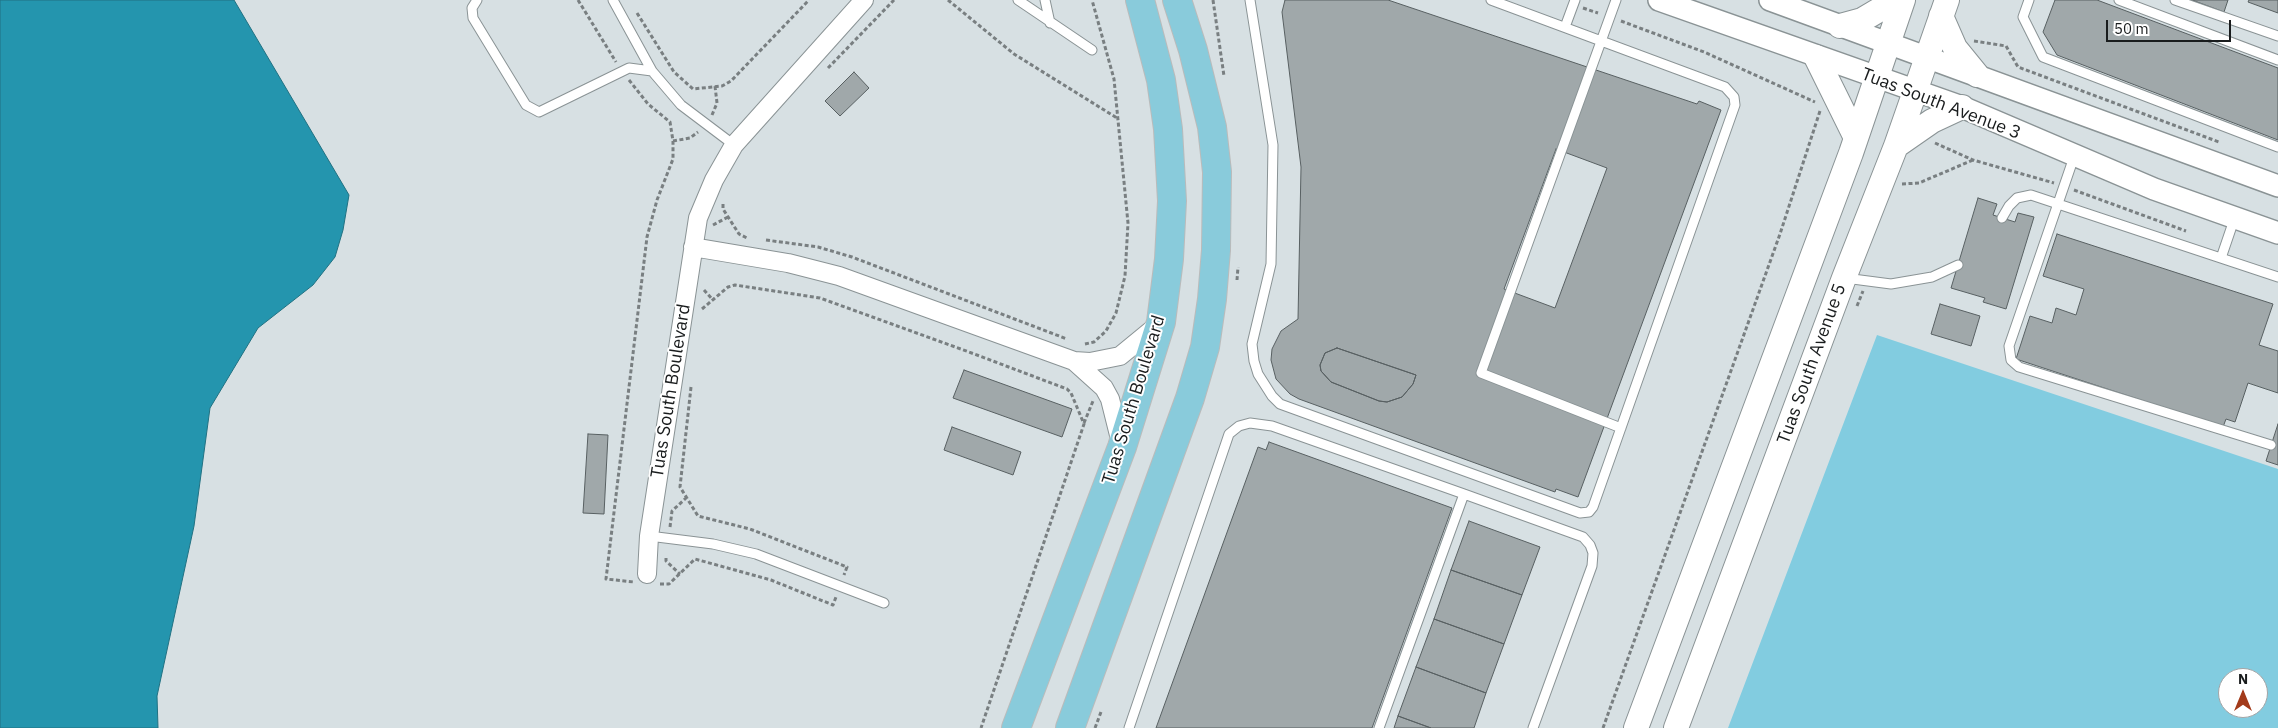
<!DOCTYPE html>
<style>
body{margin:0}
#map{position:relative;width:2278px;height:728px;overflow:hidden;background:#d7e0e3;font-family:"IBM Plex Sans",sans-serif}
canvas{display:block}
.north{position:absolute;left:2218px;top:668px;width:50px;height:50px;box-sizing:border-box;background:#fff;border:1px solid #a3a4a5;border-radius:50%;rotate:0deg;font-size:14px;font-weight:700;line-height:20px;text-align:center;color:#191c1d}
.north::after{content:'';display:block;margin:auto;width:18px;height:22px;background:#a33b1b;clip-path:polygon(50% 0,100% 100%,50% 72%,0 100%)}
.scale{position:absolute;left:2106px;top:20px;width:125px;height:22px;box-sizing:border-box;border:2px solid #191c1d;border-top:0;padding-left:6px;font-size:15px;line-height:18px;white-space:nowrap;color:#191c1d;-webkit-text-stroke:4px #fff;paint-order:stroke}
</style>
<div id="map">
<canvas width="2278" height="728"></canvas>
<div class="north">N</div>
<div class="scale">50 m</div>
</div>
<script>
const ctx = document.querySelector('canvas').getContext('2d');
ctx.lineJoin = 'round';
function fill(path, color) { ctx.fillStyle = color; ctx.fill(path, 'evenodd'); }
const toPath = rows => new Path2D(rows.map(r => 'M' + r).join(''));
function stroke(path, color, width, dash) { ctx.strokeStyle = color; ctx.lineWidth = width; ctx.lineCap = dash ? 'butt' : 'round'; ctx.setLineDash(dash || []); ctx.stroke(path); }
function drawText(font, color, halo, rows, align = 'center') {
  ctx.font = font + ' "IBM Plex Sans",sans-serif'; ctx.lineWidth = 4; ctx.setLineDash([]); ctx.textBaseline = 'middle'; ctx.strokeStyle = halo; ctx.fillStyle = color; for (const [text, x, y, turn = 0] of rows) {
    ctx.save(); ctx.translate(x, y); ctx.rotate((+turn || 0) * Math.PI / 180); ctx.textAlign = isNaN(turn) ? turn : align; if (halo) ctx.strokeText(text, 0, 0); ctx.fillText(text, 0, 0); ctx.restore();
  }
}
fill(toPath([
 [1877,335,2278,469,2278,728,1728,728],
 [2228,678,2258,678,2258,708,2228,708]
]), '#82cce0');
const water = toPath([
 [0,0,234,0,349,195,343,230,335,257,313,285,258,328,210,408,194,526,157,696,158,728,0,728,0,0]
]);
fill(water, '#2495ae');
stroke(water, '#217182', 1);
const building = toPath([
 [1285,0,1388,0,1697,104,1699,101,1721,110,1578,497,1556,489,1555,492,1299,399,1290,394,1276,379,1271,360,1272,349,1281,331,1298,319,1301,167,1282,12,1285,0],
 [1556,149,1607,168,1555,308,1504,289,1556,149],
 [1337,348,1416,375,1413,384,1402,397,1387,402,1379,401,1331,382,1321,371,1320,365,1325,353,1337,348],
 [2055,0,2097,0,2278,68,2278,140,2057,55,2043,32,2055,0],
 [2192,0,2228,0,2224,12,2192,0],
 [2249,0,2278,0,2278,13,2248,2,2249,0],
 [854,72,869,88,840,116,825,101,854,72],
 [1978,198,1997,204,1993,215,2015,222,2018,213,2034,217,2006,309,1983,302,1985,298,1951,288,1978,198],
 [2057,234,2273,304,2259,345,2278,351,2278,393,2248,383,2235,422,2226,419,2223,427,2016,359,2030,316,2052,323,2056,308,2076,315,2084,289,2043,276,2057,234],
 [1940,304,1980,316,1971,346,1931,334,1940,304],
 [1337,348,1416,375,1413,384,1402,397,1387,402,1379,401,1331,382,1321,371,1320,365,1325,353,1337,348],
 [964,370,1072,409,1062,437,953,398,964,370],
 [2278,424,2278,465,2266,461,2278,424],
 [952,427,1021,452,1013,475,944,450,952,427],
 [588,434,608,435,604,514,583,513,588,434],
 [1269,442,1452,508,1372,728,1156,728,1258,447,1266,450,1269,442],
 [1469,521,1540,547,1522,595,1451,570,1469,521],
 [1451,570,1522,595,1504,644,1434,619,1451,570],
 [1434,619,1504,644,1486,693,1416,667,1434,619],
 [1416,667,1486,693,1474,728,1431,728,1398,716,1416,667],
 [1398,716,1431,728,1394,728,1398,716]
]);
fill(building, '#a0a8aa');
stroke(building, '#586062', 1);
const service = toPath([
 [477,0,472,8,473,18,526,105,539,112,629,68,652,71],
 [613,0,652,71,681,105,734,145],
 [1018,0,1092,50],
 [1045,0,1050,23],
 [1250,0,1273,145,1271,264,1252,344,1254,361,1258,374,1272,396,1280,404,1580,513,1589,512,1593,507,1735,105,1734,97,1725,87,1491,0],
 [1616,0,1481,373,1621,428],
 [2029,0,2023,17,2043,57,2278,147],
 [2119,0,2278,60],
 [2175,0,2278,36],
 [1565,27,1575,0],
 [2074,157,2009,346,2011,360,2019,367,2271,445],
 [2002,218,2009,206,2017,198,2031,195,2278,277],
 [2221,258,2235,217],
 [1845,278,1891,284,1932,277,1958,265],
 [649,536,713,544,756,554,884,603],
 [1129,728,1229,434,1239,426,1250,423,1272,426,1464,494,1583,537,1590,545,1593,553,1592,566,1533,728],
 [1379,728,1464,494]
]);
const minor = toPath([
 [693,247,788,263,839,276,1074,361,1104,388,1110,399,1121,443],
 [1074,361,1090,362,1120,356,1159,324],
 [647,574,649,536,698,218,714,180,734,145,864,0]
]);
const tertiary = toPath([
 [1659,0,1962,107,2154,189,2278,233],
 [1770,0,2278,186]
]);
const secondary = toPath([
 [1941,16,1955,48,1977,75],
 [1840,26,1862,20,1896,0],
 [1816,57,1856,138],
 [1896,146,1932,121,1962,107],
 [1636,728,1851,153,1903,0],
 [1676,728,1844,278,1896,146,1947,0]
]);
const primary = toPath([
 [1016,728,1122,447,1161,322,1169,259,1172,201,1168,129,1161,80,1140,0],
 [1070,728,1190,398,1205,347,1212,299,1216,250,1217,172,1212,127,1193,50,1177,0]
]);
stroke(service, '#8a9395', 11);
stroke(minor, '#8a9395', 20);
stroke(tertiary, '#8a9395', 24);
stroke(secondary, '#8a9395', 26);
stroke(primary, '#babbbb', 30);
stroke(toPath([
 [578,0,616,62],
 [948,0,1014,54,1117,118],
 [1213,0,1224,76],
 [1583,8,1598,13],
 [637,13,674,72,693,89,722,86,731,81,809,0],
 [1621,21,1704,52,1815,102],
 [1974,41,2006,46,2018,67,2219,142],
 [828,68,894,0],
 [629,80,648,104,670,122,673,141,673,159,657,200,647,237,606,579,634,582],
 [712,115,717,103,715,86],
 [673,141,690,138,698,132],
 [1935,143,1973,160,2054,183],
 [1902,184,1919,183,1973,160],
 [2074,190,2186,231],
 [723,204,723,209,739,234,747,238],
 [713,225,728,217],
 [766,240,818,247,852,257,1067,339],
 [1237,280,1238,267],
 [704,290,712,299],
 [1857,306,1863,291],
 [702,309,728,287,735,285,820,298,969,352,1067,389,1071,393,1084,424,981,728],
 [1085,344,1094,342,1106,331,1116,313,1125,276,1128,223,1114,79,1092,0],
 [691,387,680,487,698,516,750,529,847,567,844,575],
 [1084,423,1093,401],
 [670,527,672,511,686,498],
 [666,558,666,561,680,574],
 [660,584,669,584,695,559,771,580,833,605,836,597],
 [1095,728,1101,712],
 [1603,728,1780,234,1820,111]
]), '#797f81', 3, [4, 2.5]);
stroke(service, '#fff', 9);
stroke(minor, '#fff', 18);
stroke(tertiary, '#fff', 21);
stroke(secondary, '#fff', 24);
stroke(primary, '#89cbdb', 28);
drawText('18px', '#191c1d', '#fff', [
 ["Tuas South Avenue 3",1941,104,21],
 ["Tuas South Avenue 5",1812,364,-70],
 ["Tuas South Boulevard",671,391,-81],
 ["Tuas South Boulevard",1134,400,-73]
]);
</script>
